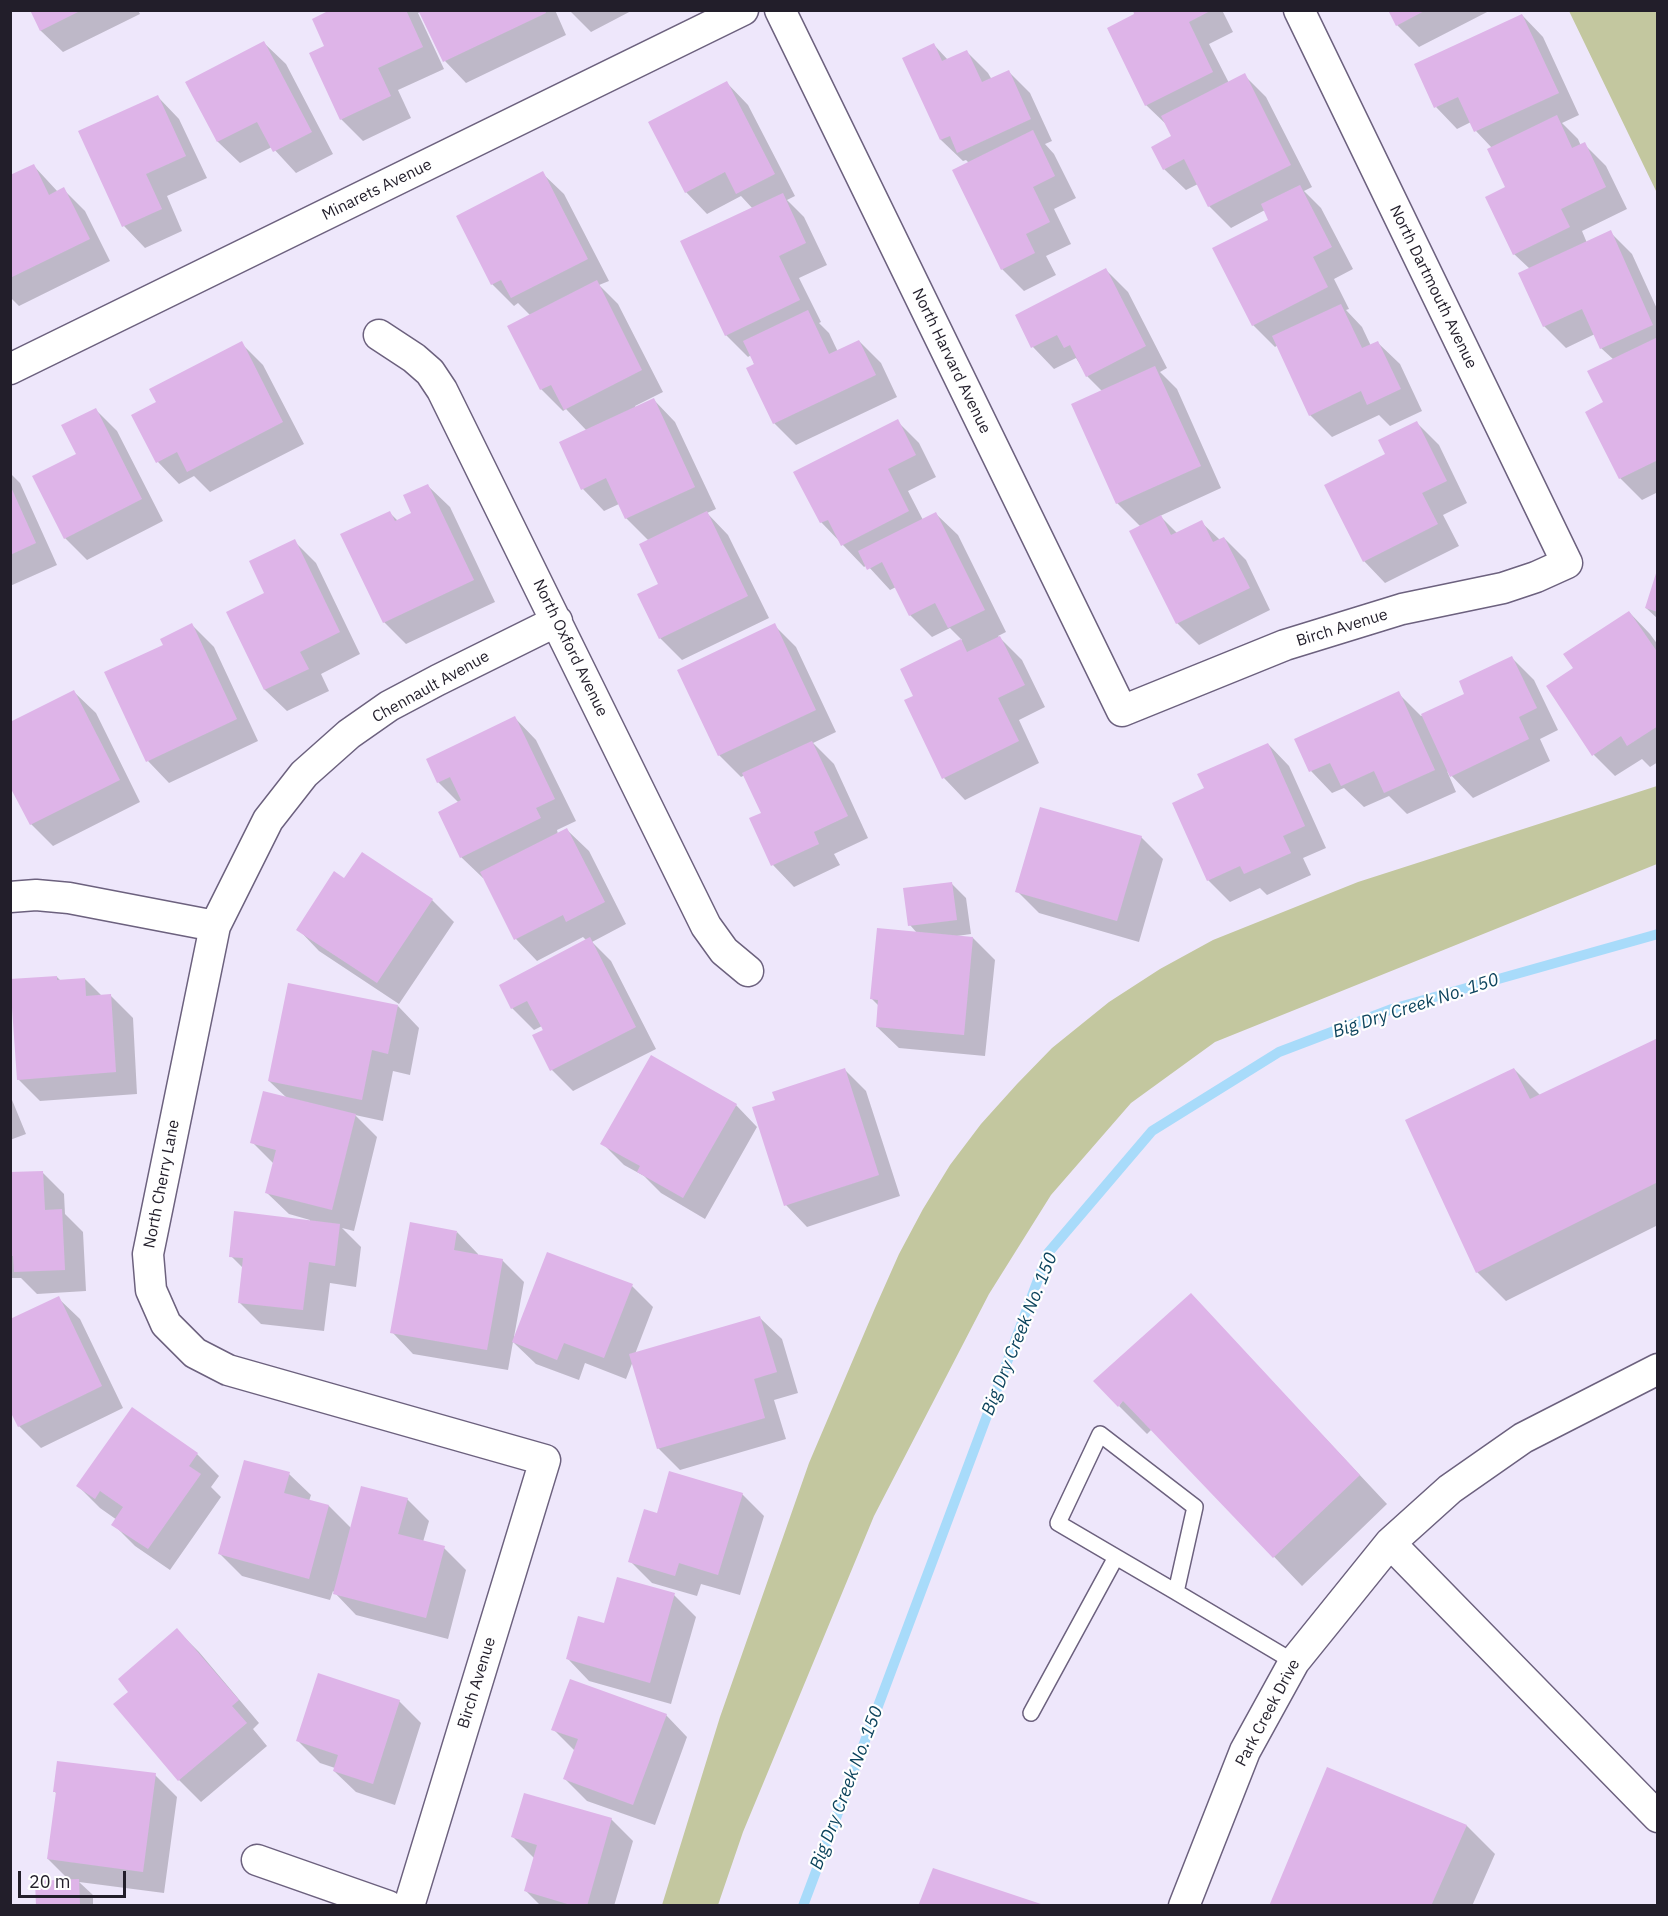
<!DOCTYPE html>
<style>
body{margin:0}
#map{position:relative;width:1668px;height:1916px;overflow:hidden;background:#eee7fb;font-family:"IBM Plex Sans",sans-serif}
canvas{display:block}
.frame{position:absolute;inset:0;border:12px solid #221e2a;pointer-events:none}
.scale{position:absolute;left:18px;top:1871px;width:108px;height:27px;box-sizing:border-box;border:3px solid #221e2a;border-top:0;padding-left:8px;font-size:18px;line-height:21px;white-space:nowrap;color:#221e2a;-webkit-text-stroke:4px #fff;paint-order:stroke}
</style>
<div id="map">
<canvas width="1668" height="1916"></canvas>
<div class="frame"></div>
<div class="scale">20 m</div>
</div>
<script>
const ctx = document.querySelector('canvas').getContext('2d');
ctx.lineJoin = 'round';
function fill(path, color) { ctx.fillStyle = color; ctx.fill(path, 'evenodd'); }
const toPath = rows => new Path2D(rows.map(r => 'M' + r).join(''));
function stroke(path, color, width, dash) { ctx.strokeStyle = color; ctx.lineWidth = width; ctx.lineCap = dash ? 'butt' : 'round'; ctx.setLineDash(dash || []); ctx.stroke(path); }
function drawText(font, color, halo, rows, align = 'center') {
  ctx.font = font + ' "IBM Plex Sans",sans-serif'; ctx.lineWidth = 4.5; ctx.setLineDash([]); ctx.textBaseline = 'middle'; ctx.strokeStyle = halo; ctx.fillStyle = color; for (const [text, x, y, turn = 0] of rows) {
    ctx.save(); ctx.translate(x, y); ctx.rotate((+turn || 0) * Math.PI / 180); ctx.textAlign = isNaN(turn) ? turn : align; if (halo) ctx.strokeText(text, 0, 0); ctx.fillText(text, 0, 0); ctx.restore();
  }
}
fill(toPath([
 [1569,11,1657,11,1657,193],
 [1657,786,1657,864,1215,1042,1131,1103,1051,1195,989,1294,874,1516,743,1832,718,1905,662,1905,720,1717,809,1463,875,1308,899,1254,923,1209,950,1165,981,1124,1017,1084,1052,1048,1109,1002,1160,969,1213,940,1358,882]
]), '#c3c79f');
fill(toPath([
 [31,10,138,10,140,14,63,52,41,31],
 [334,10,555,10,566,35,466,83,445,61,421,12,418,13,444,69,398,90,411,118,363,141,341,119,326,46],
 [569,10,633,10,591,32],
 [1134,10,1222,10,1233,32,1209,44,1229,83,1244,75,1266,97,1312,187,1304,191,1321,208,1353,269,1334,279,1349,309,1346,310,1362,327,1371,346,1378,343,1400,364,1422,411,1390,426,1379,415,1332,437,1310,415,1278,345,1275,347,1253,325,1270,220,1265,210,1231,228,1209,206,1198,184,1186,190,1164,169,1173,137,1168,126,1146,105,1136,15],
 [1389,10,1491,10,1419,47,1397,25],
 [1522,15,1543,37,1579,115,1562,123,1578,139,1581,146,1584,144,1606,166,1627,209,1582,231,1587,243,1610,232,1632,254,1658,311,1658,492,1642,500,1620,478,1605,403,1614,360,1601,348,1595,334,1566,348,1544,326,1530,269,1514,254,1507,188,1492,148,1476,131,1471,122,1457,129,1436,107],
 [264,43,286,64,333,154,296,173,272,147,240,163,218,142,187,83],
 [934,45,948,60,967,52,988,73,992,80,1009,72,1030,93,1052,141,1045,144,1054,154,1076,198,1054,209,1071,244,1046,256,1056,275,1024,291,1002,269,969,163,966,160,963,161,941,140],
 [727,83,748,105,795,196,787,200,804,217,827,265,799,278,821,322,819,323,829,333,838,352,859,341,881,363,897,397,796,445,774,423,751,355,748,357,726,335,753,209,741,196,707,214,686,192],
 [158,97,179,119,207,178,167,196,182,231,145,248,124,226,80,132],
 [34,166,58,192,63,189,85,211,110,261,19,306,10,297,10,177],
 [542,173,564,194,609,281,599,285,618,304,663,392,635,406,636,408,654,400,675,422,716,509,707,513,728,535,769,618,682,660,660,638,660,584,649,541,626,518,619,504,604,511,583,489,587,431,566,409,563,411,541,389,531,316,518,303,514,306,492,284],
 [1106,270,1128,292,1167,368,1160,372,1177,389,1221,488,1160,516,1177,533,1201,522,1220,540,1224,538,1246,560,1270,610,1199,645,1177,623,1141,527,1117,503,1102,391,1087,376,1076,358,1054,369,1033,347,1017,316],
 [241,343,263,365,304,444,210,492,194,476,179,484,158,462,133,415,158,403],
 [95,409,117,431,163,521,87,560,65,538,78,454],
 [897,421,919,443,936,477,908,491,923,520,936,514,958,535,1006,632,998,636,1022,660,1045,707,1019,720,1039,763,965,800,944,778,915,696,902,670,962,640,950,628,932,637,910,615,896,587,890,590,867,565,864,567,821,522],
 [1417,423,1439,445,1467,503,1443,515,1459,546,1385,583,1364,561,1387,455],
 [10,473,20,483,57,565,10,586],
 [428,486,450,507,495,602,406,644,384,622,389,512,398,521,413,514],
 [294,541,316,563,360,654,321,674,329,691,287,711,265,690,228,612,266,594],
 [1658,570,1658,619,1646,608],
 [1629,612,1650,634,1658,645,1658,762,1650,767,1642,759,1615,776,1594,755,1575,668],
 [192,625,214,647,258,741,169,783,148,761],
 [774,625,796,647,836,732,813,743,834,764,868,838,834,854,840,865,794,887,773,865,751,819,763,813,745,775,741,777,719,755],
 [1512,658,1534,680,1558,730,1540,739,1550,761,1473,798,1447,771,1456,792,1407,814,1389,796,1364,807,1344,788,1332,793,1311,771,1296,739,1398,693,1421,716,1466,694],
 [74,692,96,713,140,802,53,846,31,824],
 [515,718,536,740,576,821,557,830,558,834,567,830,589,851,626,924,592,942,611,961,656,1049,573,1091,552,1070,542,1026,534,1030,512,1008,587,941,583,937,537,961,516,939,485,878,483,878,461,857,459,803,438,782],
 [1268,744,1289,766,1326,848,1303,858,1311,875,1267,895,1260,888,1230,902,1208,880],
 [1141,837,1163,859,1139,942,1039,913,1017,891],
 [952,884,966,898,971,934,957,936,973,938,995,960,985,1056,899,1048,877,1027,879,1006,872,999,917,933,910,925],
 [432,900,454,922,399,1004,319,951,298,929],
 [57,977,61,981,85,979,102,996,111,996,133,1018,137,1094,40,1101,18,1079],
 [398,1006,419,1028,410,1075,393,1071,383,1121,355,1115,377,1137,354,1231,342,1228,361,1247,356,1287,330,1283,324,1331,261,1324,239,1302,244,1269,231,1256,310,1222,310,1220,289,1214,267,1193,274,1164,252,1142,288,1099,269,1081],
 [1658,1040,1658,1225,1506,1301,1477,1272,1514,1069,1540,1095],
 [844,1069,866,1091,900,1196,807,1227,786,1205,777,1101],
 [10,1095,26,1134,10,1140],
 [736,1105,757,1127,705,1219,661,1193,644,1176,624,1165,602,1143],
 [42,1172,64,1194,65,1214,83,1232,86,1291,37,1294,21,1278,10,1278,10,1174],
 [457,1232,478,1254,478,1256,502,1260,524,1282,514,1337,632,1286,653,1307,635,1354,760,1318,782,1339,798,1393,774,1400,786,1439,680,1470,658,1448,633,1361,626,1379,585,1363,579,1380,536,1364,513,1342,508,1370,413,1354,392,1332],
 [1191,1295,1387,1504,1302,1586,1152,1429,1147,1434,1119,1406],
 [58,1298,80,1319,123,1408,41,1448,19,1426],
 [132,1409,197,1454,219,1476,211,1487,221,1497,170,1570,135,1546,113,1524,117,1520,100,1508,78,1486],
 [289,1474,311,1495,309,1501,329,1506,352,1529,407,1499,429,1521,423,1542,444,1548,466,1570,448,1639,356,1615,333,1591,330,1600,242,1576,220,1554],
 [742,1494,764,1516,740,1595,701,1584,697,1596,652,1583,630,1561,658,1515],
 [674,1595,696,1617,671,1704,589,1681,568,1659,605,1625],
 [177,1630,199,1652,259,1723,253,1729,267,1746,201,1802,179,1780,115,1705,130,1692],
 [399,1701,421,1723,395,1805,356,1792,334,1771,335,1768,320,1763,298,1741],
 [666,1715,687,1737,655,1825,587,1801,565,1779,575,1751,553,1729],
 [1327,1769,1467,1826,1495,1854,1472,1906,1271,1906],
 [155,1775,177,1797,164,1893,79,1882,93,1895,93,1906,37,1906,70,1881,48,1859,57,1794,55,1792],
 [611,1819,633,1841,614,1906,541,1906,526,1891,535,1859,513,1837]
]), '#0003');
stroke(toPath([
 [803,1906,1048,1253,1152,1131,1279,1052,1392,1009,1658,934]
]), '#a8dbfa', 10);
fill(toPath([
 [30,10,82,10,40,31],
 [330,10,406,10,423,47,378,68,391,96,340,120,309,53,324,46,312,19],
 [418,10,545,10,546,13,443,62],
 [1133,10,1212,10,1189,22,1213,72,1145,106,1107,28,1134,14],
 [1388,10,1426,10,1396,26],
 [1522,14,1559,93,1474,132,1458,97,1434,108,1414,64],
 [264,41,312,132,273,152,257,122,217,142,185,82],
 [934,43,942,61,967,50,982,82,1009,70,1031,119,957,153,950,136,940,140,902,58],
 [1245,73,1291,165,1208,207,1184,159,1163,170,1151,147,1171,136,1161,116],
 [727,81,775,174,736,194,725,172,685,193,648,122],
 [158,95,186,156,146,174,162,209,122,227,78,131],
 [1557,115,1572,148,1585,142,1606,187,1561,209,1570,227,1513,255,1485,197,1505,187,1487,149],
 [1033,130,1055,176,1033,187,1050,222,1026,234,1035,253,1001,270,952,170],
 [34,164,49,195,64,187,90,239,10,278,10,175],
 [543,171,588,259,511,298,501,280,491,285,456,216],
 [1300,185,1332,247,1313,257,1328,287,1252,326,1212,248,1268,220,1261,204],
 [783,193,806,243,779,256,800,300,725,336,680,241],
 [1611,230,1653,325,1600,349,1582,309,1543,327,1518,273],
 [1106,268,1146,346,1086,377,1070,345,1064,348,1057,335,1031,348,1015,315],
 [597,280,642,370,564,410,551,385,540,390,507,326],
 [1341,304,1362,348,1378,341,1401,389,1367,405,1361,391,1309,416,1272,336],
 [808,310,829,354,859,340,876,375,773,424,746,368,754,364,743,341],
 [1658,337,1658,460,1619,479,1585,412,1603,402,1587,371],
 [242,341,283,422,187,472,177,452,156,463,131,415,156,402,149,389],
 [1155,366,1201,466,1116,504,1071,404],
 [654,398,695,487,625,519,606,478,581,490,559,442],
 [96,408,142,499,64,539,32,476,76,454,61,425],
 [898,419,916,455,888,469,909,511,841,546,828,520,820,523,793,472],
 [1417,421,1447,481,1422,493,1438,524,1363,562,1324,485,1385,454,1378,440],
 [428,484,474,580,383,623,340,534,390,511,395,521,411,513,403,495],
 [10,485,36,543,10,555],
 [707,511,748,596,659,639,637,594,658,584,639,544],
 [936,512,985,610,948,628,935,603,909,616,882,562,867,570,858,551],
 [1161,515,1171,535,1202,520,1213,542,1224,537,1250,588,1176,624,1129,531],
 [295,539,340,632,300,652,309,669,264,690,226,612,264,593,249,561],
 [1658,567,1658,612,1645,608],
 [1629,611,1658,653,1658,726,1627,746,1621,736,1592,756,1546,686,1573,668,1563,654],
 [192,623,237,719,146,762,104,672,163,645,160,639],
 [775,623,816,710,718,756,677,670],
 [1000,636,1025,685,998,698,1019,741,942,779,904,700,913,696,900,669,961,639,967,652],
 [1512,656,1537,708,1519,717,1529,739,1450,777,1421,714,1464,694,1459,681],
 [74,690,120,780,30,825,10,787,10,722],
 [1399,691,1435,770,1384,793,1374,771,1341,786,1330,763,1309,772,1294,739],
 [515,716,555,799,536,808,541,818,460,858,438,812,461,800,450,777,437,783,426,759],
 [812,741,848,816,814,832,819,844,771,866,749,818,761,813,742,773],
 [1268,743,1305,826,1283,836,1291,853,1244,874,1240,866,1207,881,1172,803,1204,788,1197,774],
 [1040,807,1142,836,1117,921,1015,892],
 [567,828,605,902,566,922,563,915,514,940,480,872],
 [362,852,433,899,377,983,296,930,334,871,344,878],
 [952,882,957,920,908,926,903,888],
 [877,928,973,937,964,1035,876,1027,878,1000,870,999],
 [590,937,636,1027,550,1071,532,1035,543,1030,527,1001,511,1009,499,985],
 [57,976,57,980,85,978,86,996,111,994,116,1072,17,1080,10,979],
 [288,983,398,1005,388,1054,372,1050,362,1100,268,1081],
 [1658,1038,1658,1182,1476,1273,1405,1120,1514,1068,1530,1099],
 [651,1055,737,1104,683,1198,637,1172,640,1166,600,1144],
 [845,1068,879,1175,784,1206,752,1107,775,1100,772,1092],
 [263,1091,356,1114,332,1210,265,1193,276,1150,250,1143],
 [43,1171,45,1210,62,1209,65,1270,14,1272,13,1256,10,1256,10,1172],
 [234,1211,340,1224,335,1266,309,1262,303,1310,238,1303,243,1258,229,1257],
 [410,1222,457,1231,454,1250,503,1259,487,1350,390,1333],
 [547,1252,633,1284,604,1358,564,1343,557,1360,512,1342],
 [1191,1293,1360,1475,1273,1558,1123,1401,1118,1407,1093,1381],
 [59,1296,102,1386,18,1427,10,1411,10,1319],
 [760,1316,777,1372,754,1379,765,1418,657,1449,629,1354],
 [132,1407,198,1453,189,1466,201,1474,148,1549,111,1525,123,1507,100,1491,95,1499,76,1486],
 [244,1460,290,1472,284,1493,329,1505,309,1579,218,1554],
 [669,1471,743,1493,718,1575,679,1563,675,1576,628,1562,644,1509,657,1513],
 [361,1486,408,1498,398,1534,445,1546,426,1618,333,1594],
 [617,1577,675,1593,650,1683,566,1659,578,1616,604,1623],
 [177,1628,239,1700,232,1706,247,1723,178,1781,113,1704,128,1692,118,1679],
 [318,1673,400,1700,373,1784,333,1771,338,1755,296,1741],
 [570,1679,667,1714,633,1805,563,1779,578,1739,551,1730],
 [57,1761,156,1773,143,1872,47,1859,56,1792,53,1792],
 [1327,1767,1467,1825,1431,1906,1269,1906],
 [524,1793,612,1818,587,1906,574,1906,524,1891,537,1845,511,1837],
 [933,1868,1044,1905,1044,1906,918,1906],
 [79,1879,80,1906,36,1906,35,1881]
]), '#deb4e8');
const lane = toPath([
 [1176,1592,1294,1662],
 [1031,1713,1116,1557,1058,1523,1100,1434,1195,1507,1176,1592,1116,1557]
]);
const street = toPath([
 [780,10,1122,711,1285,645,1402,609,1503,588,1536,577,1567,563,1299,10],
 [379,335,414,358,430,372,442,390,706,926,724,951,748,971],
 [10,369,743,10],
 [10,897,36,895,69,898,215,926,268,820,304,774,349,734,389,706,438,680,557,621],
 [215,926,148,1254,151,1290,166,1324,195,1353,228,1370,545,1460,409,1906],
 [1390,1543,1658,1817],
 [257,1860,388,1906],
 [1184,1906,1245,1751,1294,1662,1390,1543,1450,1489,1523,1438,1658,1369]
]);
stroke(lane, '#6c617e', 18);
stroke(street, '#6c617e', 33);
stroke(lane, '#fff', 15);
stroke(street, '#fff', 30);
drawText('16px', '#221e2a', '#fff', [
 ["Minarets Avenue",377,190,-26],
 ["North Dartmouth Avenue",1433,287,64],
 ["North Harvard Avenue",951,361,64],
 ["Birch Avenue",1342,628,-17],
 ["North Oxford Avenue",570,648,64],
 ["Chennault Avenue",431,687,-29],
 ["North Cherry Lane",162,1184,-79],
 ["Birch Avenue",477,1683,-73],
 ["Park Creek Drive",1268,1713,-62]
]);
drawText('italic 18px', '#0d445d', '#fff', [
 ["Big Dry Creek No. 150",1416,1006,-18],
 ["Big Dry Creek No. 150",1020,1334,-68],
 ["Big Dry Creek No. 150",847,1788,-69]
]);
</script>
